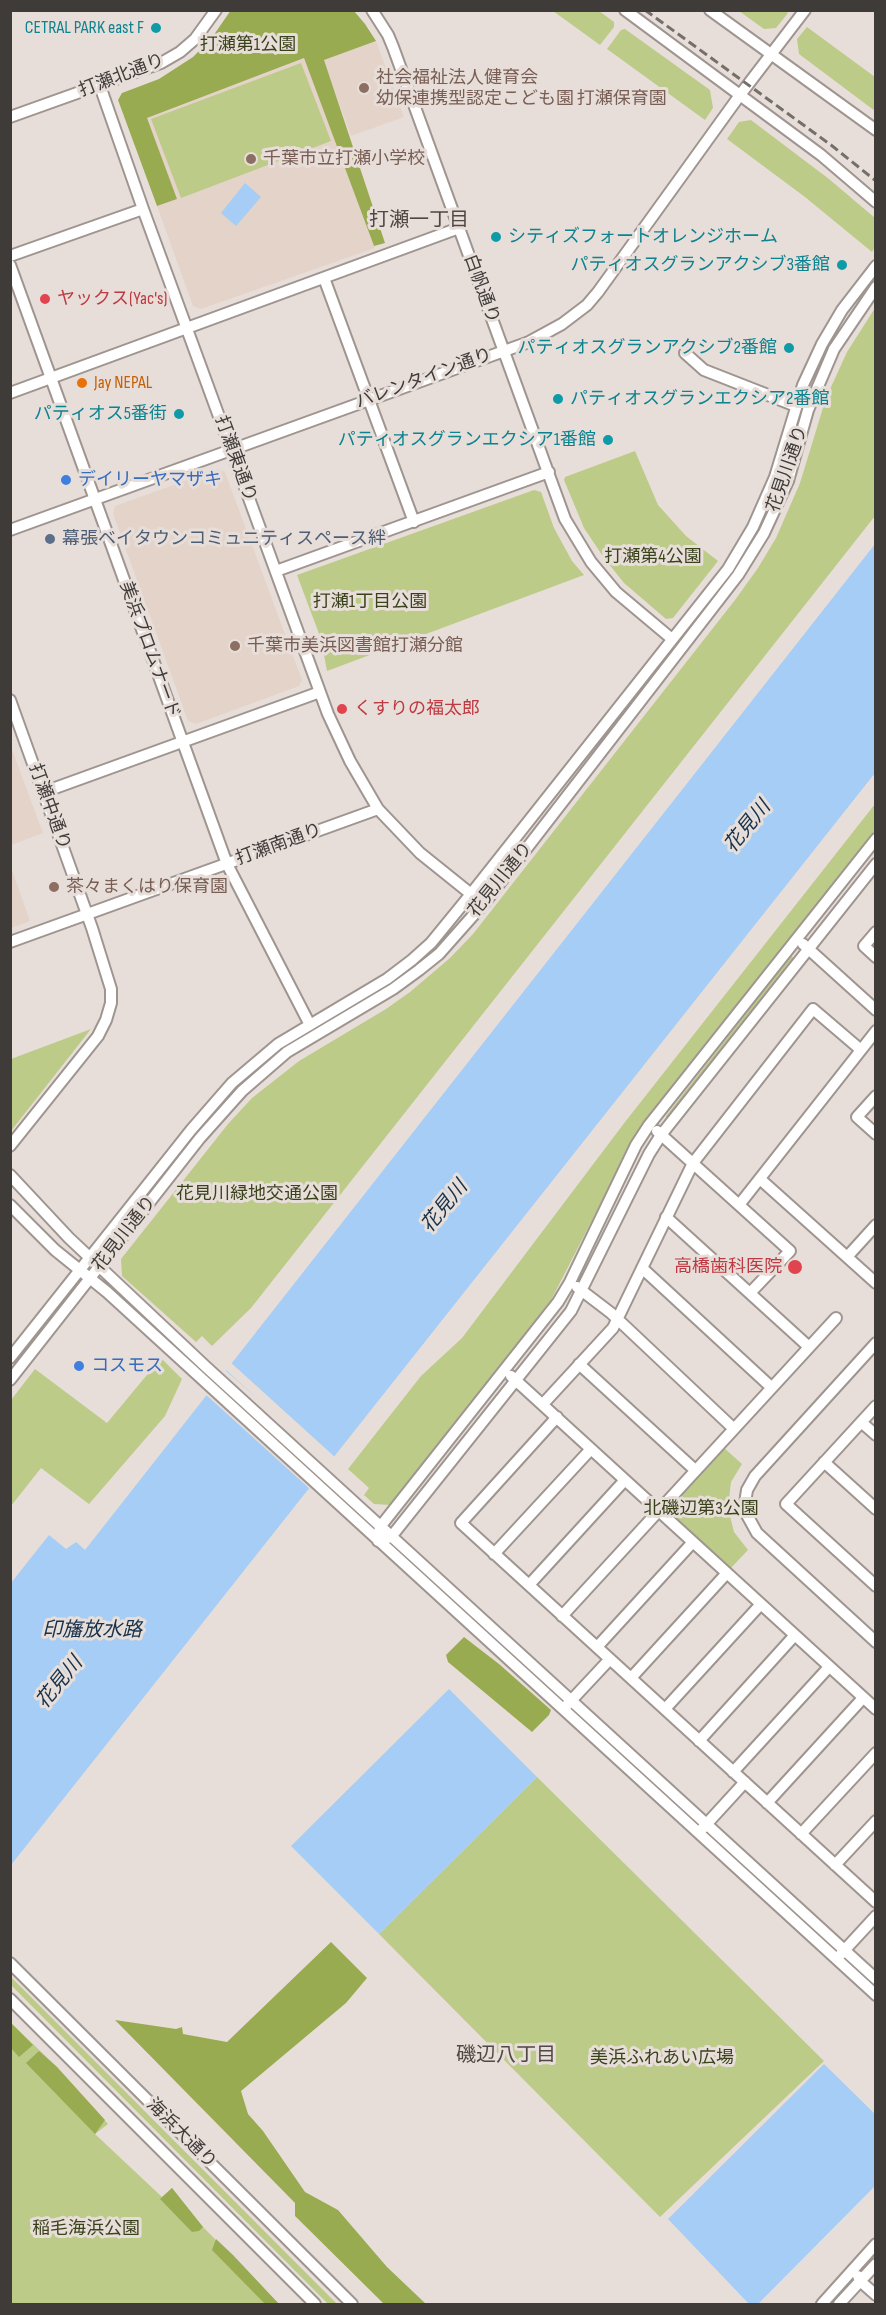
<!DOCTYPE html>
<meta charset="utf-8">
<style>
body{margin:0}
#map{position:relative;width:886px;height:2315px;overflow:hidden;background:#e8ded9;font-family:"Sofia Sans Condensed",sans-serif}
canvas{display:block}
.frame{position:absolute;inset:0;border:12px solid #3f3b39;pointer-events:none}
</style>
<div id="map">
<canvas width="886" height="2315"></canvas>
<div class="frame"></div>
</div>
<script>
const ctx = document.querySelector('canvas').getContext('2d');
ctx.lineJoin = 'round';
function fill(path, color) { ctx.fillStyle = color; ctx.fill(path, 'evenodd'); }
const toPath = rows => new Path2D(rows.map(r => 'M' + r).join(''));
function stroke(path, color, width, dash) { ctx.strokeStyle = color; ctx.lineWidth = width; ctx.lineCap = dash ? 'butt' : 'round'; ctx.setLineDash(dash || []); ctx.stroke(path); }
function drawText(font, color, halo, rows, align = 'center') {
  ctx.font = font + ' "Sofia Sans Condensed","Noto Sans JP",sans-serif'; ctx.lineWidth = 6; ctx.setLineDash([]); ctx.textBaseline = 'middle'; ctx.strokeStyle = halo; ctx.fillStyle = color; for (const [text, x, y, turn = 0] of rows) {
    ctx.save(); ctx.translate(x, y); ctx.rotate((+turn || 0) * Math.PI / 180); ctx.textAlign = isNaN(turn) ? turn : align; if (halo) ctx.strokeText(text, 0, 0); ctx.fillText(text, 0, 0); ctx.restore();
  }
}
fill(toPath([
 [376,41,404,117,351,136,323,60],
 [304,58,375,248,201,309,193,306,157,206,177,199,146,118],
 [218,469,225,472,302,680,299,686,196,724,188,721,113,514,115,506],
 [10,744,43,833,11,845,10,845],
 [11,867,30,921,11,928,10,928]
]), '#e4d3c9');
fill(toPath([
 [785,10,788,13,776,28,764,29,739,11],
 [553,11,599,11,614,22,614,27,600,45],
 [807,27,875,77,875,111,799,54,797,39],
 [625,29,710,90,713,108,705,120,607,49,621,30],
 [301,63,331,141,181,198,151,119],
 [751,120,829,179,875,218,875,247,872,252,805,197,727,139,739,122],
 [875,308,875,516,251,1308,212,1346,202,1336,196,1342,122,1276,121,1259,228,1124,252,1098,299,1061,386,1009,410,992,450,958,473,934,735,600,758,568,776,538,800,483,826,398,847,352],
 [635,451,658,505,686,536,718,561,673,618,666,619,624,583,604,558,584,528,564,480,565,477],
 [534,490,541,492,554,528,572,561,584,575,327,671,321,639,297,575],
 [875,804,875,834,637,1133,551,1300,391,1505,374,1504,364,1495,369,1488,348,1469,421,1376,462,1338,625,1122],
 [791,956,795,959,669,1119,666,1118,666,1116],
 [91,1029,11,1131,11,1059],
 [161,1358,182,1379,165,1416,89,1504,41,1468,11,1506,11,1400,35,1369,107,1423],
 [723,1447,742,1464,731,1482,728,1508,734,1532,748,1550,729,1570,667,1513,667,1508],
 [537,1777,824,2061,660,2217,379,1934],
 [10,1977,11,1977,337,2304,328,2304,11,1985],
 [10,2022,57,2067,108,2124,95,2134,162,2197,172,2188,203,2227,279,2304,11,2304]
]), '#bccb88');
fill(toPath([
 [231,10,354,11,365,24,376,41,324,60,385,243,374,246,304,58,147,118,177,199,157,206,118,100,122,93,159,79,193,57,211,39],
 [464,1637,499,1664,551,1710,549,1715,532,1732,448,1662,446,1655],
 [331,1942,367,1978,346,2003,241,2091,248,2114,263,2131,305,2192,338,2210,387,2267,426,2304,384,2304,295,2216,295,2203,115,2020,176,2029,182,2027,183,2034,227,2042],
 [10,2022,33,2045,19,2057,11,2048],
 [39,2051,57,2067,105,2120,95,2134,26,2063],
 [172,2188,203,2227,199,2231,192,2232,160,2199],
 [216,2239,233,2255,279,2304,265,2304,212,2250]
]), '#99ab51');
fill(toPath([
 [245,183,261,197,236,226,221,213],
 [875,544,875,773,11,1865,11,1583,49,1535,66,1549,76,1542,85,1550],
 [449,1689,537,1777,379,1934,291,1846],
 [824,2064,875,2114,875,2186,758,2304,749,2304,668,2219]
]), '#a5cdf5');
fill(toPath([
 [229,1361,336,1458,311,1490,204,1393,224,1369,261,1402,224,1368]
]), '#e8ded9');
const minor = toPath([
 [372,10,388,35,393,47,565,519,591,562,616,592,672,639],
 [625,10,821,155,876,202],
 [710,10,876,130],
 [100,86,143,209,328,714,350,761,378,809,420,853,471,894],
 [10,117,161,63,180,52,195,39,216,10],
 [10,256,143,209],
 [10,265,227,864,310,1025],
 [324,278,414,522],
 [685,353,704,370,796,406],
 [10,393,459,228],
 [10,530,529,342,562,324,587,305,598,292,740,95,805,10],
 [276,571,549,472],
 [10,700,92,928,111,989,111,1003,106,1020,98,1036,10,1146],
 [44,792,320,692],
 [876,839,649,1125,636,1145,570,1282,558,1302,380,1527,378,1541,391,1537,571,1311,649,1154,661,1135,876,864],
 [876,932,864,946,876,957],
 [10,942,378,809],
 [803,944,876,1010],
 [876,1096,857,1117,876,1134],
 [657,1131,790,1251,750,1293],
 [10,1175,69,1238,205,1366,876,1979],
 [760,1179,876,1283],
 [10,1205,55,1250,107,1292,876,1995],
 [739,1205,876,1031],
 [666,1217,809,1347],
 [847,1257,876,1225],
 [642,1268,771,1387],
 [577,1287,611,1313,733,1428],
 [876,1343,755,1476,747,1490,745,1503,747,1515,757,1533,876,1642],
 [10,1358,191,1130,232,1083,278,1044,387,979,412,960,431,943,471,894,728,569,753,527,775,477,803,385,822,344,842,310,876,266],
 [579,1364,695,1470],
 [511,1376,876,1709],
 [10,1380,200,1138,242,1091,287,1052,393,989,419,970,439,954,486,901,738,575,764,533,788,481,808,410,834,349,876,287],
 [543,1404,613,1328,693,1163,813,1009,861,1050],
 [876,1406,786,1504,876,1586],
 [557,1417,461,1523,876,1902],
 [861,1422,876,1435],
 [824,1462,876,1509],
 [494,1554,591,1449],
 [529,1585,625,1480],
 [562,1616,836,1318],
 [597,1647,693,1542],
 [631,1678,727,1573],
 [567,1705,610,1659],
 [665,1709,761,1604],
 [699,1741,795,1635],
 [733,1772,829,1667],
 [767,1803,863,1698],
 [702,1829,745,1782],
 [801,1834,876,1753],
 [835,1865,876,1821],
 [841,1954,876,1916],
 [10,1963,352,2304],
 [10,1999,315,2304],
 [858,2276,860,2281,876,2295],
 [822,2304,876,2244],
 [839,2304,876,2264]
]);
stroke(minor, '#9f9590', 14);
stroke(minor, '#fff', 10);
stroke(toPath([
 [645,10,831,145,876,181]
]), '#756f6c', 3, [9, 4.5]);
for (const [x, y, r, color] of [
 [156,28,6,"#0f9aa8"],
 [364,88,6,"#8d6e63"],
 [251,159,6,"#8d6e63"],
 [496,237,6,"#0f9aa8"],
 [842,265,6,"#0f9aa8"],
 [45,299,6,"#e0444e"],
 [789,348,6,"#0f9aa8"],
 [82,383,6,"#e8710a"],
 [558,399,6,"#0f9aa8"],
 [179,414,6,"#0f9aa8"],
 [608,440,6,"#0f9aa8"],
 [66,480,6,"#3f7fe0"],
 [50,539,6,"#5c6f8a"],
 [235,646,6,"#8d6e63"],
 [342,709,6,"#e0444e"],
 [54,887,6,"#8d6e63"],
 [795,1267,8,"#e0444e"],
 [79,1366,6,"#3f7fe0"]
]) { const dot = new Path2D(); dot.arc(x, y, r, 0, 2 * Math.PI); ctx.fillStyle = color; ctx.fill(dot); stroke(dot, '#e8ded9', 2); }
drawText('18px', '#0d838f', '#e8ded9', [
 ["CETRAL PARK east F",144,28],
 ["シティズフォートオレンジホーム",508,237,"left"],
 ["パティオスグランアクシブ3番館",830,265],
 ["パティオスグランアクシブ2番館",777,348],
 ["パティオスグランエクシア2番館",570,399,"left"],
 ["パティオス5番街",167,414],
 ["パティオスグランエクシア1番館",596,440]
], 'right');
drawText('18px', '#3a421c', '#e8ded9', [
 ["打瀬第1公園",248,45],
 ["打瀬第4公園",653,557],
 ["打瀬1丁目公園",370,602],
 ["花見川緑地交通公園",257,1194],
 ["北磯辺第3公園",701,1509],
 ["美浜ふれあい広場",662,2058],
 ["稲毛海浜公園",86,2229]
]);
drawText('18px', '#3f3b39', '#e8ded9', [
 ["打瀬北通り",122,76,-21],
 ["白帆通り",481,289,70],
 ["バレンタイン通り",424,379,-20],
 ["打瀬東通り",235,459,70],
 ["花見川通り",788,469,-71],
 ["美浜プロムナード",149,650,70],
 ["打瀬中通り",49,807,70],
 ["打瀬南通り",279,845,-20],
 ["花見川通り",501,880,-51],
 ["花見川通り",125,1234,-52],
 ["海浜大通り",181,2134,45]
]);
drawText('18px', '#785e54', '#e8ded9', [
 ["社会福祉法人健育会",376,78],
 ["幼保連携型認定こども園 打瀬保育園",376,99],
 ["千葉市立打瀬小学校",263,159],
 ["千葉市美浜図書館打瀬分館",247,646],
 ["茶々まくはり保育園",66,887]
], 'left');
drawText('18px', '#be3a42', '#e8ded9', [
 ["ヤックス(Yac's)",57,299],
 ["くすりの福太郎",354,709],
 ["高橋歯科医院",782,1267,"right"]
], 'left');
drawText('18px', '#c56008', '#e8ded9', [
 ["Jay NEPAL",94,383]
], 'left');
drawText('18px', '#366cbe', '#e8ded9', [
 ["デイリーヤマザキ",78,480],
 ["コスモス",91,1366]
], 'left');
drawText('18px', '#4e5e75', '#e8ded9', [
 ["幕張ベイタウンコミュニティスペース絆",62,539]
], 'left');
drawText('20px', '#504844', '#e8ded9', [
 ["打瀬一丁目",419,221],
 ["磯辺八丁目",506,2056]
]);
drawText('italic 20px', '#15314c', '#e8ded9', [
 ["花見川",748,827,-51],
 ["花見川",445,1207,-51],
 ["印旛放水路",92,1631],
 ["花見川",60,1683,-51]
]);
</script>
